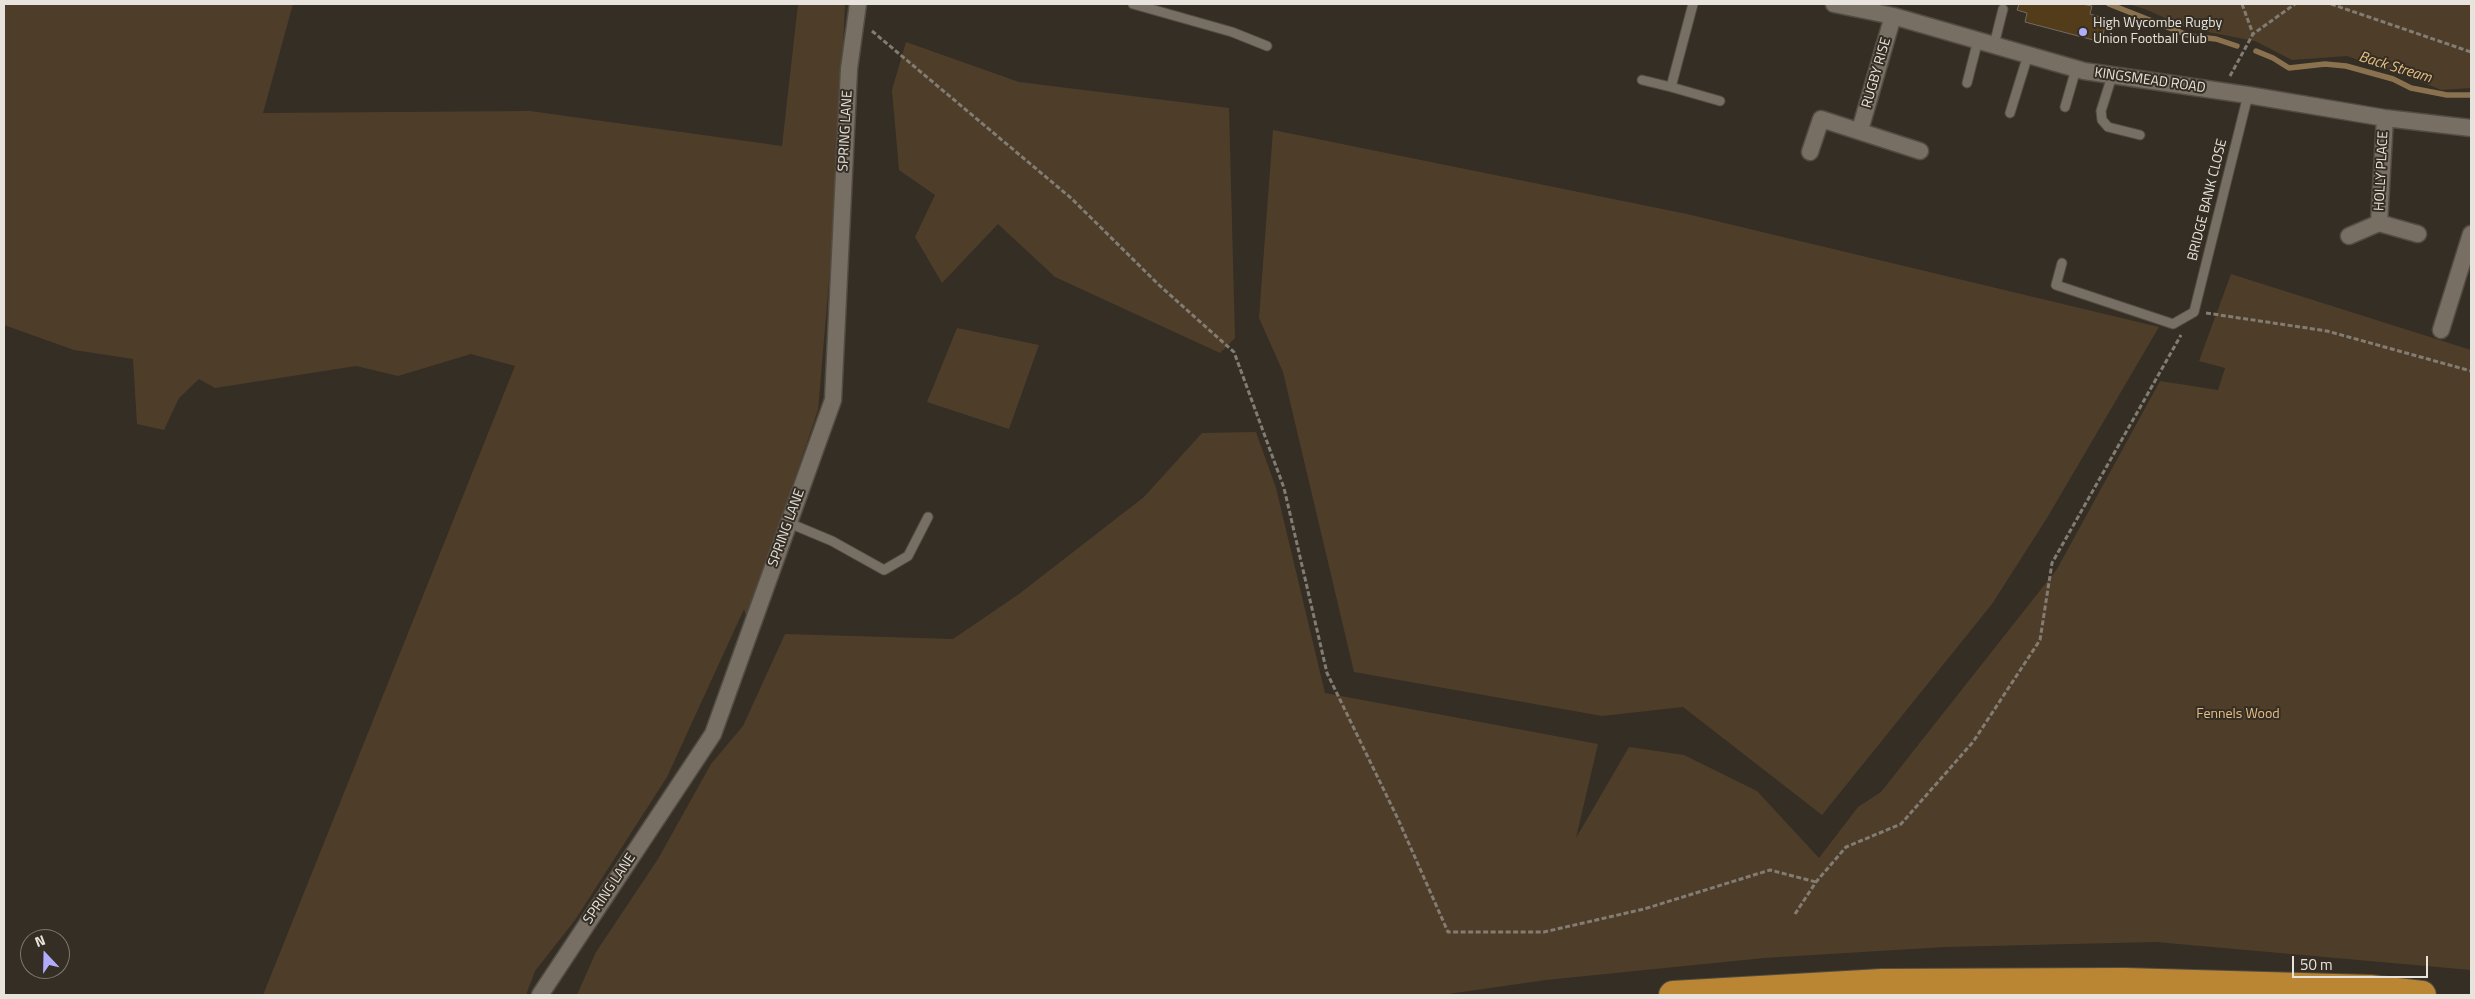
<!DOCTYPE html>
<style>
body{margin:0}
#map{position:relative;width:2475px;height:999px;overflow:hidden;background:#352e24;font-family:"Titillium Web",sans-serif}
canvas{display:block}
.frame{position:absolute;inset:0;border:5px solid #e8e4dd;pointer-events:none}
.north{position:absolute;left:20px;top:929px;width:50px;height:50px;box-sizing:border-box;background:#352e24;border:1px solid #7d776e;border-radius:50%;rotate:339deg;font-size:14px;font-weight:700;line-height:20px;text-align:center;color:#e8e4dd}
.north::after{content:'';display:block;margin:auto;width:18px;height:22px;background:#b1adfa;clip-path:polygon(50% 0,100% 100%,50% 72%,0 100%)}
.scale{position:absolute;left:2292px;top:956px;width:136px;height:22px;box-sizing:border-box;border:2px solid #e8e4dd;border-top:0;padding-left:6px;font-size:15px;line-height:18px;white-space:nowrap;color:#e8e4dd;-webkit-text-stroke:4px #352e24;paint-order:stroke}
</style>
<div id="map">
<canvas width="2475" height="999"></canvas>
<div class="frame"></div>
<div class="north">N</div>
<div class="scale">50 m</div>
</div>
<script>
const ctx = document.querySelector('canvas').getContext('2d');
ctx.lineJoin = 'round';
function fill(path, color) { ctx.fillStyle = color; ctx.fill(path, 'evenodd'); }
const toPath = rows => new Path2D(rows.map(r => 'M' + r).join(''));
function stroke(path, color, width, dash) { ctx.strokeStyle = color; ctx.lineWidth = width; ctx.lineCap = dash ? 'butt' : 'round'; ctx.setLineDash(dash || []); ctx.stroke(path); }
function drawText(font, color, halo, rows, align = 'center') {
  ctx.font = font + ' "Titillium Web",sans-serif'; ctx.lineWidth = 4; ctx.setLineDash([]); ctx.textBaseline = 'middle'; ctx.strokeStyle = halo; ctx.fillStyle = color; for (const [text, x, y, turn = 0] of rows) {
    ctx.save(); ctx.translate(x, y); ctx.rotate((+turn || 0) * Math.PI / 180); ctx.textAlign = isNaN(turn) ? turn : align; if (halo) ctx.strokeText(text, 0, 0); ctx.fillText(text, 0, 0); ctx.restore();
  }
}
fill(toPath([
 [4,4,293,4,263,113,530,111,782,146,798,4,845,4,836,199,818,410,747,620,744,609,667,777,575,920,535,971,526,995,263,995,515,366,471,354,398,376,356,366,215,388,199,379,179,398,164,430,137,424,133,359,74,350,4,325],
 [2128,4,2471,4,2471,88,2441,90,2400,73,2380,68,2347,56,2292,60,2255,41,2187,28,2145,9],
 [906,42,1019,82,1229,108,1235,338,1220,353,1055,277,998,224,942,283,915,237,935,195,899,170,892,90],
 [1273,130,1687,214,2159,327,2047,518,1992,604,1822,815,1683,707,1602,716,1354,672,1283,372,1259,318],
 [2231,274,2471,350,2471,970,2156,942,1945,947,1764,958,1546,980,1441,995,577,995,596,952,658,859,711,764,743,726,785,634,953,639,1019,594,1144,497,1202,433,1256,432,1276,488,1325,693,1598,744,1576,838,1629,747,1684,755,1757,791,1819,858,1858,807,1881,792,2057,569,2160,381,2218,390,2225,368,2199,361],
 [957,328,1039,345,1009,429,927,402]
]), '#4e3e29');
stroke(toPath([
 [2109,4,2190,36,2216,39,2237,46],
 [2256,51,2273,58,2289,68,2325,64,2346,66,2393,79,2411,88,2447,95,2471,95]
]), '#8b724f', 5.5);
const building = toPath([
 [2019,4,2082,4,2092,6,2090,14,2107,19,2101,42,2025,22,2027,13,2017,10,2019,4]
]);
fill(building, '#533c1a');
stroke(building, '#736b60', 1);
const lane = toPath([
 [1133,4,1232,32,1267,46],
 [1693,4,1671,87,1720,101],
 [1994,45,2003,9],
 [2112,76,2101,111,2102,120,2108,127,2140,135],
 [1642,80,1671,87],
 [1967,83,1978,40],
 [2065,107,2076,69],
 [2010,113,2028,55],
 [2062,263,2056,285,2173,324,2194,312,2248,95],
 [789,523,832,541,884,570,908,556,928,517]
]);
const street = toPath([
 [1834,4,1893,16,2084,71,2248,95,2385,118,2471,128],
 [1860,130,1893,16],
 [1810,152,1821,119,1920,151],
 [2379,223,2418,234],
 [2349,236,2379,223,2385,118],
 [2441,330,2471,234],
 [540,995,713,734,833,400,849,69,858,4]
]);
const highway = toPath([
 [1673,995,1882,983,2124,982,2370,989,2422,995]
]);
stroke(lane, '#524c43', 11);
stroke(street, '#524c43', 19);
stroke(highway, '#524c43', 30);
stroke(toPath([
 [2242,4,2253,34],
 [2331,4,2471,52],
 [872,31,1071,198,1159,285,1234,352,1284,488,1327,673,1398,819,1448,932,1544,932,1644,909,1770,870,1816,882],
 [2230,76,2253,34,2295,4],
 [2206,313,2327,331,2471,371],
 [1795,914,1816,882,1846,847,1901,824,1973,742,2040,640,2052,563,2181,335]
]), '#827c73', 3, [5, 2.5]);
stroke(lane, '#786f64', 9);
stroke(street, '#786f64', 16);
stroke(highway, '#ba8633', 28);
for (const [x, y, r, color] of [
 [2083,32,5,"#b1adfa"]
]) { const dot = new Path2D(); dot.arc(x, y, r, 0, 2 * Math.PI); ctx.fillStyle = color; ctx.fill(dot); stroke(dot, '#352e24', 2); }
drawText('14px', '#e8e4dd', '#352e24', [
 ["High Wycombe Rugby",2093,24],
 ["Union Football Club",2093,40]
], 'left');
drawText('14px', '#e8e4dd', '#352e24', [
 ["RUGBY RISE",1877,73,-74],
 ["KINGSMEAD ROAD",2150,81,8],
 ["SPRING LANE",846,131,-87],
 ["HOLLY PLACE",2382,171,-87],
 ["BRIDGE BANK CLOSE",2208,200,-76],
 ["SPRING LANE",787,528,-70],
 ["SPRING LANE",610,889,-56]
]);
drawText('14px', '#e7bd83', '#352e24', [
 ["Fennels Wood",2238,715]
]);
drawText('italic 15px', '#e8bf84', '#352e24', [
 ["Back Stream",2395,68,17]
]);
</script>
